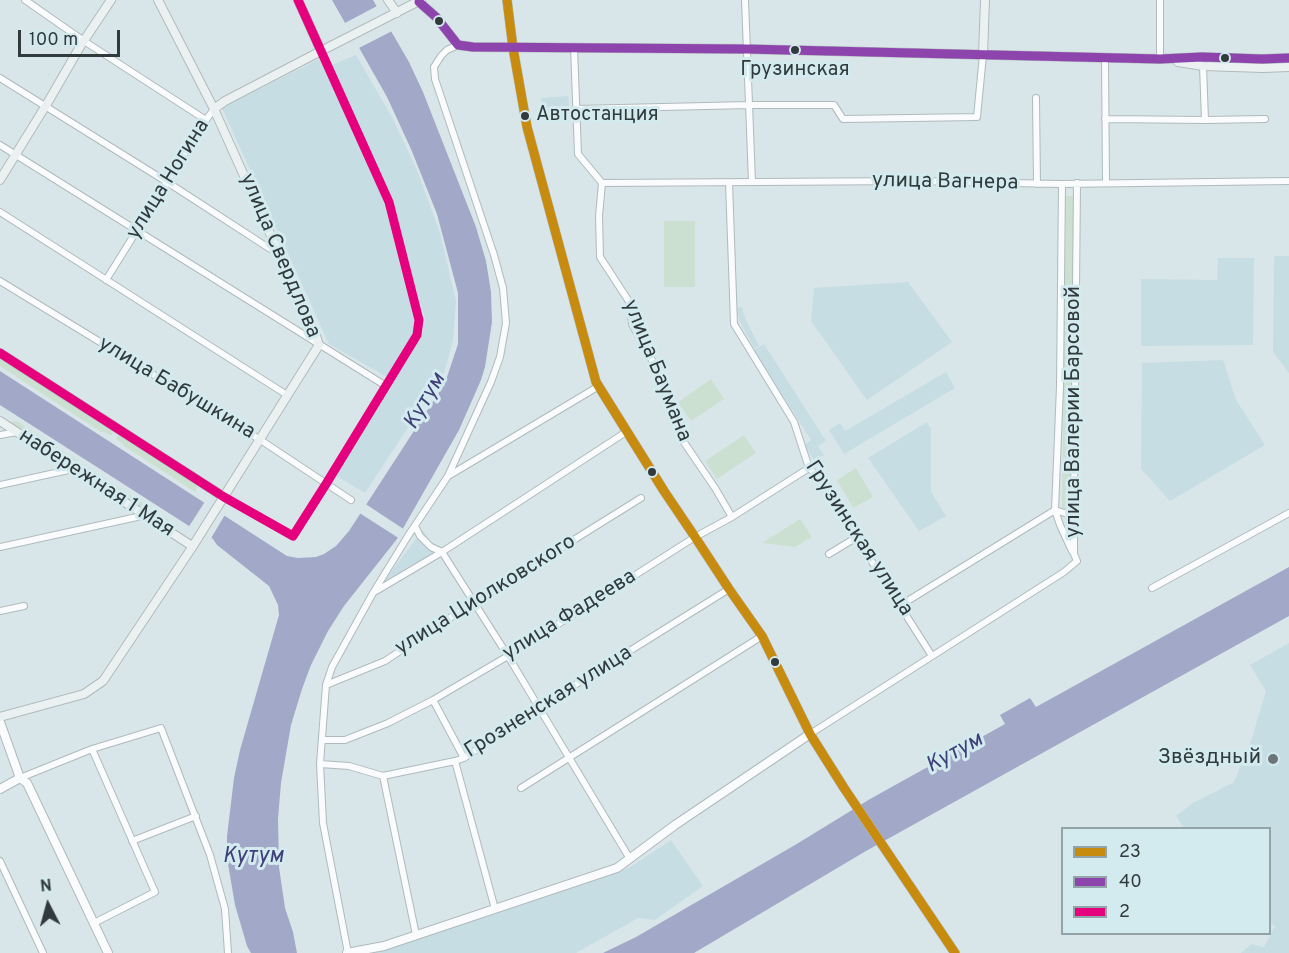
<!DOCTYPE html>
<meta charset="utf-8">
<style>
body{margin:0}
#map{position:relative;width:1289px;height:953px;overflow:hidden;background:#d9e6e9;font-family:Overpass,sans-serif}
canvas{display:block}
.legend{position:absolute;left:1061px;top:827px;width:210px;height:108px;box-sizing:border-box;background:#d3eaef;border:2px solid #92a4a7;margin:0;padding:8px 10px;list-style:none;font-size:18px;color:#313a3c}
.legend li{display:flex;align-items:center;gap:12px;height:30px}
.legend b{width:30px;border:2px solid #92a4a7}
.north{position:absolute;left:18px;top:875px;width:60px;height:60px;-webkit-text-stroke:4px #d3eaef;paint-order:stroke;rotate:354deg;font-size:16px;font-weight:700;line-height:24px;text-align:center;color:#313a3c}
.north::after{content:'';display:block;margin:auto;width:21px;height:27px;background:#313a3c;clip-path:polygon(50% 0,100% 100%,50% 72%,0 100%)}
.scale{position:absolute;left:18px;top:30px;width:102px;height:27px;box-sizing:border-box;border:3px solid #313a3c;border-top:0;padding-left:8px;font-size:18px;line-height:21px;white-space:nowrap;color:#313a3c;-webkit-text-stroke:4px #d3eaef;paint-order:stroke}
</style>
<div id="map">
<canvas width="1289" height="953"></canvas>
<ul class="legend">
<li><b style="height:8px;background:#c68b0f"></b>23</li>
<li><b style="height:8px;background:#8e44ad"></b>40</li>
<li><b style="height:8px;background:#e5007d"></b>2</li>
</ul>
<div class="north">N</div>
<div class="scale">100 m</div>
</div>
<script>
const ctx = document.querySelector('canvas').getContext('2d');
ctx.lineJoin = 'round';
function fill(path, color) { ctx.fillStyle = color; ctx.fill(path, 'evenodd'); }
const toPath = rows => new Path2D(rows.map(r => 'M' + r).join(''));
function stroke(path, color, width, dash) { ctx.strokeStyle = color; ctx.lineWidth = width; ctx.lineCap = dash ? 'butt' : 'round'; ctx.setLineDash(dash || []); ctx.stroke(path); }
function drawText(font, color, halo, rows, align = 'center') {
  ctx.font = font + ' Overpass,sans-serif'; ctx.lineWidth = 6; ctx.setLineDash([]); ctx.textBaseline = 'middle'; ctx.strokeStyle = halo; ctx.fillStyle = color; for (const [text, x, y, turn = 0] of rows) {
    ctx.save(); ctx.translate(x, y); ctx.rotate((+turn || 0) * Math.PI / 180); ctx.textAlign = isNaN(turn) ? turn : align; if (halo) ctx.strokeText(text, 0, 0); ctx.fillText(text, 0, 0); ctx.restore();
  }
}
fill(toPath([
 [356,55,393,119,417,170,440,233,456,301,453,341,444,373,365,493,335,475,423,332,425,319,385,186,329,66],
 [319,59,387,202,416,318,414,335,387,377,329,344,222,108],
 [568,96,570,116,543,118,541,98],
 [1274,256,1289,256,1289,373,1273,352],
 [1218,258,1254,258,1253,345,1141,346,1141,279,1217,280],
 [908,282,952,342,867,400,811,321,814,288],
 [742,307,745,318,759,346,754,348,739,320,737,308],
 [764,344,826,441,818,446,824,455,814,461,804,445,811,440,754,350],
 [1223,360,1236,400,1265,445,1170,501,1141,469,1142,363],
 [946,372,955,388,844,454,829,430,840,423,845,431],
 [927,422,931,429,931,492,946,516,919,531,868,458],
 [423,530,429,541,443,548,384,581],
 [1289,643,1289,953,1241,953,1251,944,1264,947,1275,926,1270,923,1270,828,1184,828,1176,816,1193,803,1234,782,1252,738,1266,691,1250,665],
 [671,840,703,886,655,920,638,918,576,953,374,953,401,943,492,915,606,877,632,866]
]), '#c6dde3');
fill(toPath([
 [1066,196,1074,196,1071,512,1062,512],
 [664,221,695,221,695,287,664,287],
 [0,358,113,432,111,436,105,432,101,432,0,366],
 [711,379,724,399,691,421,678,402],
 [17,421,178,526,175,528,169,526,10,425,12,422],
 [118,435,198,486,195,492,124,446,122,443,116,439],
 [744,435,756,453,717,479,705,461],
 [856,468,873,497,853,508,837,480],
 [800,519,812,537,795,547,762,543]
]), '#cce0d2');
fill(toPath([
 [332,0,373,0,409,62,423,92,476,227,486,261,491,292,492,322,485,367,481,380,459,430,397,539,344,606,328,631,311,665,302,689,291,725,281,783,278,819,279,867,285,908,293,932,297,953,251,953,247,946,235,905,227,858,227,836,234,778,240,750,279,615,278,605,269,586,217,545,213,539,196,525,189,526,0,405,0,371,287,556,298,558,316,557,324,554,336,546,349,531,445,383,458,344,458,293,437,214,411,149,387,97],
 [1289,567,1289,616,866,851,694,953,603,953,636,937,795,845,870,799,1005,724,1000,715,1030,698,1036,707]
]), '#a2a9c8');
fill(toPath([
 [379,5,394,30,357,49,343,24],
 [206,500,226,513,210,540,195,528,188,528],
 [364,503,405,530,400,539,358,512]
]), '#d9e6e9');
const minor = toPath([
 [25,0,84,41,206,120],
 [745,0,752,182],
 [1160,0,1160,59],
 [574,47,578,154,602,183,599,216,600,257,630,303,632,324,658,371,667,398,682,423,679,435,715,488,732,517],
 [1105,58,1106,183],
 [1203,66,1205,120],
 [0,78,167,182,278,254],
 [1036,98,1037,184],
 [576,109,749,105,834,105,843,119,977,117,983,55],
 [1105,119,1205,120,1265,119],
 [0,145,386,386],
 [602,183,913,181,1062,184,1289,181],
 [729,183,734,324,794,422,809,468,818,477,932,656],
 [1062,184,1060,386,1055,510,1060,525,1072,551],
 [0,212,287,395],
 [106,280,206,120,214,109],
 [0,281,259,439,351,500],
 [0,435,17,432],
 [450,475,599,386],
 [0,485,73,469],
 [224,497,293,536,326,484,417,335,419,320,389,202,321,51],
 [415,526,420,536,431,547,442,552],
 [0,547,137,517,146,516],
 [442,552,508,656,630,859],
 [829,554,857,537],
 [1152,588,1289,513],
 [376,591,442,552,626,432],
 [901,605,1055,510,1074,516],
 [0,611,24,606],
 [326,685,385,661,474,602,641,498],
 [433,700,464,758],
 [810,734,1064,572,1077,561,1074,554,1074,504,1077,183],
 [323,740,345,740,388,723,433,700,508,656,695,537,732,517,809,468],
 [92,749,155,892,94,923],
 [455,761,495,909],
 [320,764,349,766,383,776,455,761,464,758,538,708,729,589],
 [383,776,416,935],
 [20,778,92,749,161,728,210,855,225,909,228,953],
 [521,788,762,636],
 [132,841,196,816],
 [0,861,43,953],
 [348,953,323,823,320,764,326,685,332,667,373,593,408,536,448,476,491,382,500,357,506,323,503,288,494,255,435,79,434,67,441,56,447,50,458,45]
]);
const tertiary = toPath([
 [0,722,20,778,27,783,108,953],
 [0,789,20,778],
 [347,953,384,946,617,868,675,825,810,734]
]);
const secondary = toPath([
 [298,0,321,51],
 [388,0,397,13],
 [507,0,513,48,527,127,596,382,664,491,695,537,729,589,762,636,810,734,844,788,955,953],
 [419,2,436,17,458,45,473,47,746,49,1160,59,1202,57,1262,59,1289,58],
 [983,55,985,0],
 [1178,62,1203,66,1263,68,1289,67],
 [214,109,225,101,321,51,421,0],
 [0,180,48,102,81,45,111,0],
 [0,353,224,497],
 [0,421,192,546],
 [0,717,84,694,103,681,191,549,319,345,316,336,214,109,158,0]
]);
stroke(minor, '#b0babc', 8);
stroke(tertiary, '#b0babc', 10);
stroke(secondary, '#b0babc', 10);
stroke(minor, '#f9fbfc', 6);
stroke(tertiary, '#f9fbfc', 8);
stroke(secondary, '#ebf1f1', 8);
stroke(toPath([
 [507,0,513,48,527,127,596,382,664,491,695,537,729,589,762,636,810,734,844,788,955,953]
]), '#c68b0f', 9);
stroke(toPath([
 [419,2,436,17,458,45,473,47,746,49,1160,59,1202,57,1262,59,1289,58]
]), '#8e44ad', 9);
stroke(toPath([
 [0,353,224,497,293,536,326,484,417,335,419,320,389,202,298,0]
]), '#e5007d', 9);
for (const [x, y, r, color] of [
 [439,21,5,"#313a3c"],
 [795,50,5,"#313a3c"],
 [1225,58,5,"#313a3c"],
 [525,116,5,"#313a3c"],
 [652,472,5,"#313a3c"],
 [775,662,5,"#313a3c"],
 [1273,759,6,"#6c7679"]
]) { const dot = new Path2D(); dot.arc(x, y, r, 0, 2 * Math.PI); ctx.fillStyle = color; ctx.fill(dot); stroke(dot, '#d3eaef', 2); }
drawText('20px', '#313a3c', '#d3eaef', [
 ["Грузинская",795,71],
 ["Автостанция",536,116,"left"]
]);
drawText('21px', '#313a3c', '#d3eaef', [
 ["улица Ногина",169,180,-58],
 ["улица Вагнера",945,183,1],
 ["улица Свердлова",279,256,67],
 ["улица Баумана",656,371,68],
 ["улица Бабушкина",176,389,31],
 ["улица Валерии Барсовой",1075,412,-90],
 ["набережная 1 Мая",96,484,33],
 ["Грузинская улица",858,539,57],
 ["улица Циолковского",486,596,-32],
 ["улица Фадеева",570,616,-32],
 ["Грозненская улица",549,703,-32]
]);
drawText('21px', '#313a3c', '#d3eaef', [
 ["Звёздный",1261,759]
], 'right');
drawText('italic 22px', '#3e3f78', '#d3eaef', [
 ["Кутум",426,402,-60],
 ["Кутум",955,754,-29],
 ["Кутум",253,858]
]);
</script>
